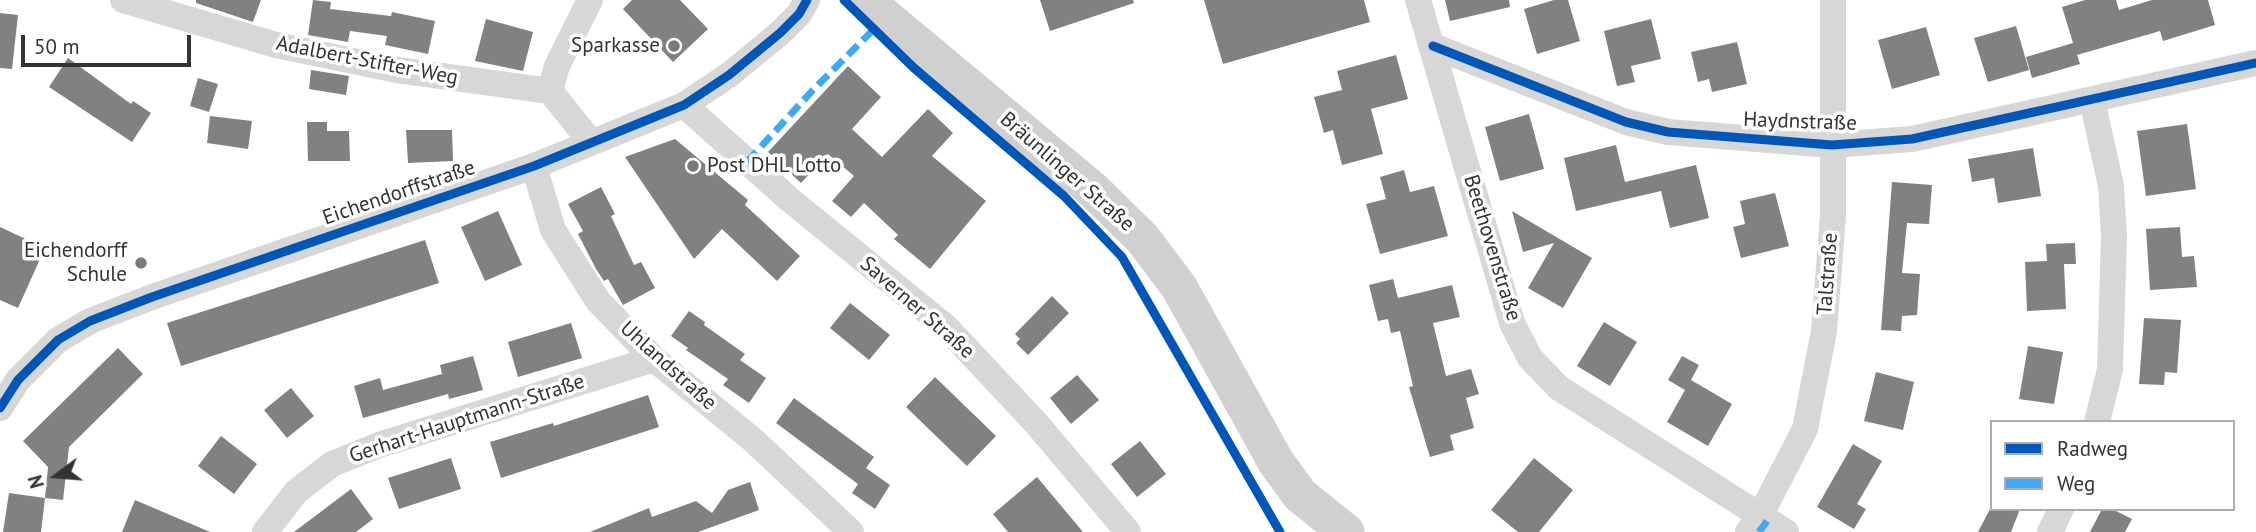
<!DOCTYPE html>
<meta charset="utf-8">
<style>
body{margin:0}
#map{position:relative;width:2256px;height:532px;overflow:hidden;background:#fff;font-family:"PT Sans",sans-serif}
canvas{display:block}
.legend{position:absolute;left:1990px;top:420px;width:245px;height:91px;box-sizing:border-box;background:#fff;border:2px solid #adadad;margin:0;padding:9px 12px;list-style:none;font-size:21px;color:#333}
.legend li{display:flex;align-items:center;gap:14px;height:35px}
.legend b{width:35px;border:2px solid #adadad}
.north{position:absolute;left:21px;top:441px;width:70px;height:70px;-webkit-text-stroke:5px #fff;paint-order:stroke;rotate:254deg;font-size:19px;font-weight:700;line-height:28px;text-align:center;color:#333}
.north::after{content:'';display:block;margin:auto;width:24px;height:32px;background:#333;clip-path:polygon(50% 0,100% 100%,50% 72%,0 100%)}
.scale{position:absolute;left:21px;top:35px;width:170px;height:32px;box-sizing:border-box;border:4px solid #333;border-top:0;padding-left:9px;font-size:21px;line-height:24px;white-space:nowrap;color:#333;-webkit-text-stroke:5px #fff;paint-order:stroke}
</style>
<div id="map">
<canvas width="2256" height="532"></canvas>
<ul class="legend">
<li><b style="height:9px;background:#0057b8"></b>Radweg</li>
<li><b style="height:9px;background:#3fa9f5"></b>Weg</li>
</ul>
<div class="north">N</div>
<div class="scale">50 m</div>
</div>
<script>
const ctx = document.querySelector('canvas').getContext('2d');
ctx.lineJoin = 'round';
function fill(path, color) { ctx.fillStyle = color; ctx.fill(path, 'evenodd'); }
const toPath = rows => new Path2D(rows.map(r => 'M' + r).join(''));
function stroke(path, color, width, dash) { ctx.strokeStyle = color; ctx.lineWidth = width; ctx.lineCap = dash ? 'butt' : 'round'; ctx.setLineDash(dash || []); ctx.stroke(path); }
function drawText(font, color, halo, rows, align = 'center') {
  ctx.font = font + ' "PT Sans",sans-serif'; ctx.lineWidth = 7; ctx.setLineDash([]); ctx.textBaseline = 'middle'; ctx.strokeStyle = halo; ctx.fillStyle = color; for (const [text, x, y, turn = 0] of rows) {
    ctx.save(); ctx.translate(x, y); ctx.rotate((+turn || 0) * Math.PI / 180); ctx.textAlign = isNaN(turn) ? turn : align; if (halo) ctx.strokeText(text, 0, 0); ctx.fillText(text, 0, 0); ctx.restore();
  }
}
fill(toPath([
 [196,0,261,0,253,22,196,3],
 [313,0,331,2,330,9,391,16,392,12,435,21,428,54,385,45,387,36,350,31,348,42,308,35],
 [632,0,680,0,708,29,673,62,623,9],
 [1040,0,1133,0,1134,3,1050,31],
 [1204,0,1364,0,1370,22,1223,64],
 [1445,0,1509,0,1510,7,1450,21],
 [1554,0,1568,0,1580,41,1537,54,1524,9],
 [2085,0,2116,0,2119,10,2152,0,2208,0,2215,25,2163,41,2160,31,2077,55,2080,64,2032,78,2026,57,2073,43,2062,7],
 [0,13,18,15,12,69,0,68],
 [486,19,533,32,523,71,475,61],
 [1651,19,1661,59,1631,66,1635,82,1617,86,1604,31],
 [2016,26,2029,70,1988,82,1974,38],
 [1926,27,1940,75,1892,89,1878,40],
 [1737,42,1747,84,1712,92,1709,79,1698,82,1691,52],
 [1396,55,1408,99,1371,109,1383,154,1342,165,1333,130,1324,133,1314,97,1342,90,1337,71],
 [68,58,131,104,133,101,151,113,132,142,49,87],
 [848,66,881,97,852,129,882,157,928,109,953,133,932,156,986,201,930,269,894,239,898,235,864,203,851,217,832,201,854,176,828,154,801,183,768,152],
 [311,70,349,76,346,95,309,89],
 [198,78,218,84,209,112,190,106],
 [1529,114,1544,169,1500,181,1485,127],
 [210,116,252,121,248,149,207,143],
 [307,122,327,122,327,131,349,131,350,161,308,161],
 [2187,124,2196,189,2146,196,2137,131],
 [406,130,452,130,453,161,408,163],
 [675,139,748,200,745,205,800,256,777,281,722,229,694,259,625,157],
 [1616,145,1625,182,1696,165,1709,218,1670,228,1661,191,1576,211,1564,158],
 [2033,148,2041,196,1998,203,1994,178,1972,182,1968,159],
 [1404,170,1410,192,1434,186,1448,236,1380,254,1366,204,1386,199,1380,177],
 [1892,182,1932,185,1929,224,1907,223,1902,273,1920,274,1917,315,1902,316,1901,331,1881,330],
 [601,187,615,214,611,216,634,265,641,262,655,288,623,305,608,279,604,281,596,269,578,234,583,231,568,204],
 [1775,193,1789,246,1741,258,1733,227,1745,224,1740,201],
 [498,211,522,265,485,281,461,227],
 [1512,211,1592,258,1563,308,1528,288,1554,243,1523,252],
 [0,227,45,248,18,308,0,300],
 [2180,227,2182,257,2194,256,2197,287,2150,290,2146,229],
 [425,240,439,283,181,366,167,323],
 [2075,243,2076,264,2064,264,2066,309,2027,311,2025,262,2047,261,2046,244],
 [1393,279,1398,298,1452,285,1460,317,1433,323,1446,376,1471,369,1479,394,1466,398,1474,428,1450,435,1454,450,1430,457,1409,387,1413,386,1400,331,1391,333,1388,319,1378,321,1369,285],
 [1052,296,1069,313,1028,355,1016,343,1020,339,1015,334],
 [850,303,890,335,869,360,830,328],
 [689,311,705,322,704,325,745,354,740,360,766,378,749,403,723,385,728,379,686,350,688,348,671,336],
 [2144,318,2181,320,2177,373,2165,372,2164,385,2139,384],
 [1604,322,1637,342,1610,386,1577,366],
 [571,323,582,358,518,377,508,342],
 [2028,346,2063,352,2054,404,2019,399],
 [118,348,143,374,69,447,63,500,45,498,48,467,23,441],
 [473,356,483,390,449,399,448,394,363,418,354,386,380,378,383,390,442,374,440,365],
 [1682,356,1699,365,1691,380,1732,404,1708,446,1667,422,1685,390,1668,380],
 [1876,372,1914,382,1903,430,1864,421],
 [1077,375,1099,400,1071,424,1050,398],
 [935,377,996,436,967,466,906,407],
 [291,388,314,416,287,438,264,410],
 [648,395,659,427,501,478,490,442,553,423,554,426],
 [794,398,874,457,866,468,890,485,875,509,852,493,858,484,776,423],
 [221,436,257,464,234,494,198,466],
 [1140,441,1166,474,1137,497,1111,464],
 [1853,444,1882,461,1857,504,1866,509,1854,529,1817,507],
 [451,458,461,489,399,509,388,478],
 [1534,458,1573,490,1539,532,1518,532,1491,510],
 [1037,477,1083,532,1008,532,993,514],
 [750,482,759,510,698,532,590,532,649,508,652,517,696,501,712,513,728,490],
 [351,489,373,519,356,532,294,532],
 [9,493,45,498,41,532,3,532],
 [135,500,210,532,122,532],
 [1990,509,2020,509,2011,532,1978,532],
 [2102,509,2112,509,2132,519,2125,532,2090,532]
]), '#818181');
stroke(toPath([
 [123,0,276,45,397,70,550,91,591,142],
 [1418,0,1512,323,1530,358,1559,388,1786,532],
 [1433,46,1626,122,1668,132,1832,145,1912,139,2256,63],
 [550,91,557,66,590,0],
 [2092,100,2111,186,2114,235,2110,369,2097,422],
 [684,105,789,199,946,327,1036,423,1128,532],
 [534,166,553,230,598,301,654,359,753,440,851,532],
 [0,408,18,380,58,340,90,321,152,297,534,166,684,105,729,75,780,33,799,14,807,0],
 [265,532,296,492,332,464,379,445,654,359],
 [1748,532,1760,516,1805,429,1824,331,1833,216,1833,0],
 [2050,532,2061,509]
]), '#d7d7d7', 26);
stroke(toPath([
 [865,0,1093,190,1143,239,1179,287,1276,462,1300,495,1346,532]
]), '#d0d0d0', 37);
stroke(toPath([
 [747,162,812,91,874,29],
 [1759,532,1767,521]
]), '#3fa9f5', 7, [14, 7]);
stroke(toPath([
 [844,0,914,68,1064,196,1122,257,1280,532],
 [1433,46,1626,122,1668,132,1832,145,1912,139,2256,63],
 [0,408,18,380,58,340,90,321,152,297,534,166,684,105,729,75,780,33,799,14,807,0]
]), '#0057b8', 9);
for (const [x, y, r, color] of [
 [674,46,7,"#7a7a7a"],
 [693,166,7,"#7a7a7a"],
 [141,263,7,"#7a7a7a"]
]) { const dot = new Path2D(); dot.arc(x, y, r, 0, 2 * Math.PI); ctx.fillStyle = color; ctx.fill(dot); stroke(dot, '#fff', 2.5); }
drawText('21px', '#333', '#fff', [
 ["Sparkasse",660,46],
 ["Post DHL Lotto",707,166,"left"],
 ["Eichendorff",127,251],
 ["Schule",127,275]
], 'right');
drawText('21px', '#333', '#fff', [
 ["Adalbert-Stifter-Weg",367,61,11],
 ["Haydnstraße",1800,122,2],
 ["Bräunlinger Straße",1067,172,41],
 ["Eichendorffstraße",399,193,-19],
 ["Beethovenstraße",1492,248,73],
 ["Talstraße",1828,274,-86],
 ["Saverner Straße",917,308,41],
 ["Uhlandstraße",668,366,42],
 ["Gerhart-Hauptmann-Straße",467,419,-18]
]);
</script>
